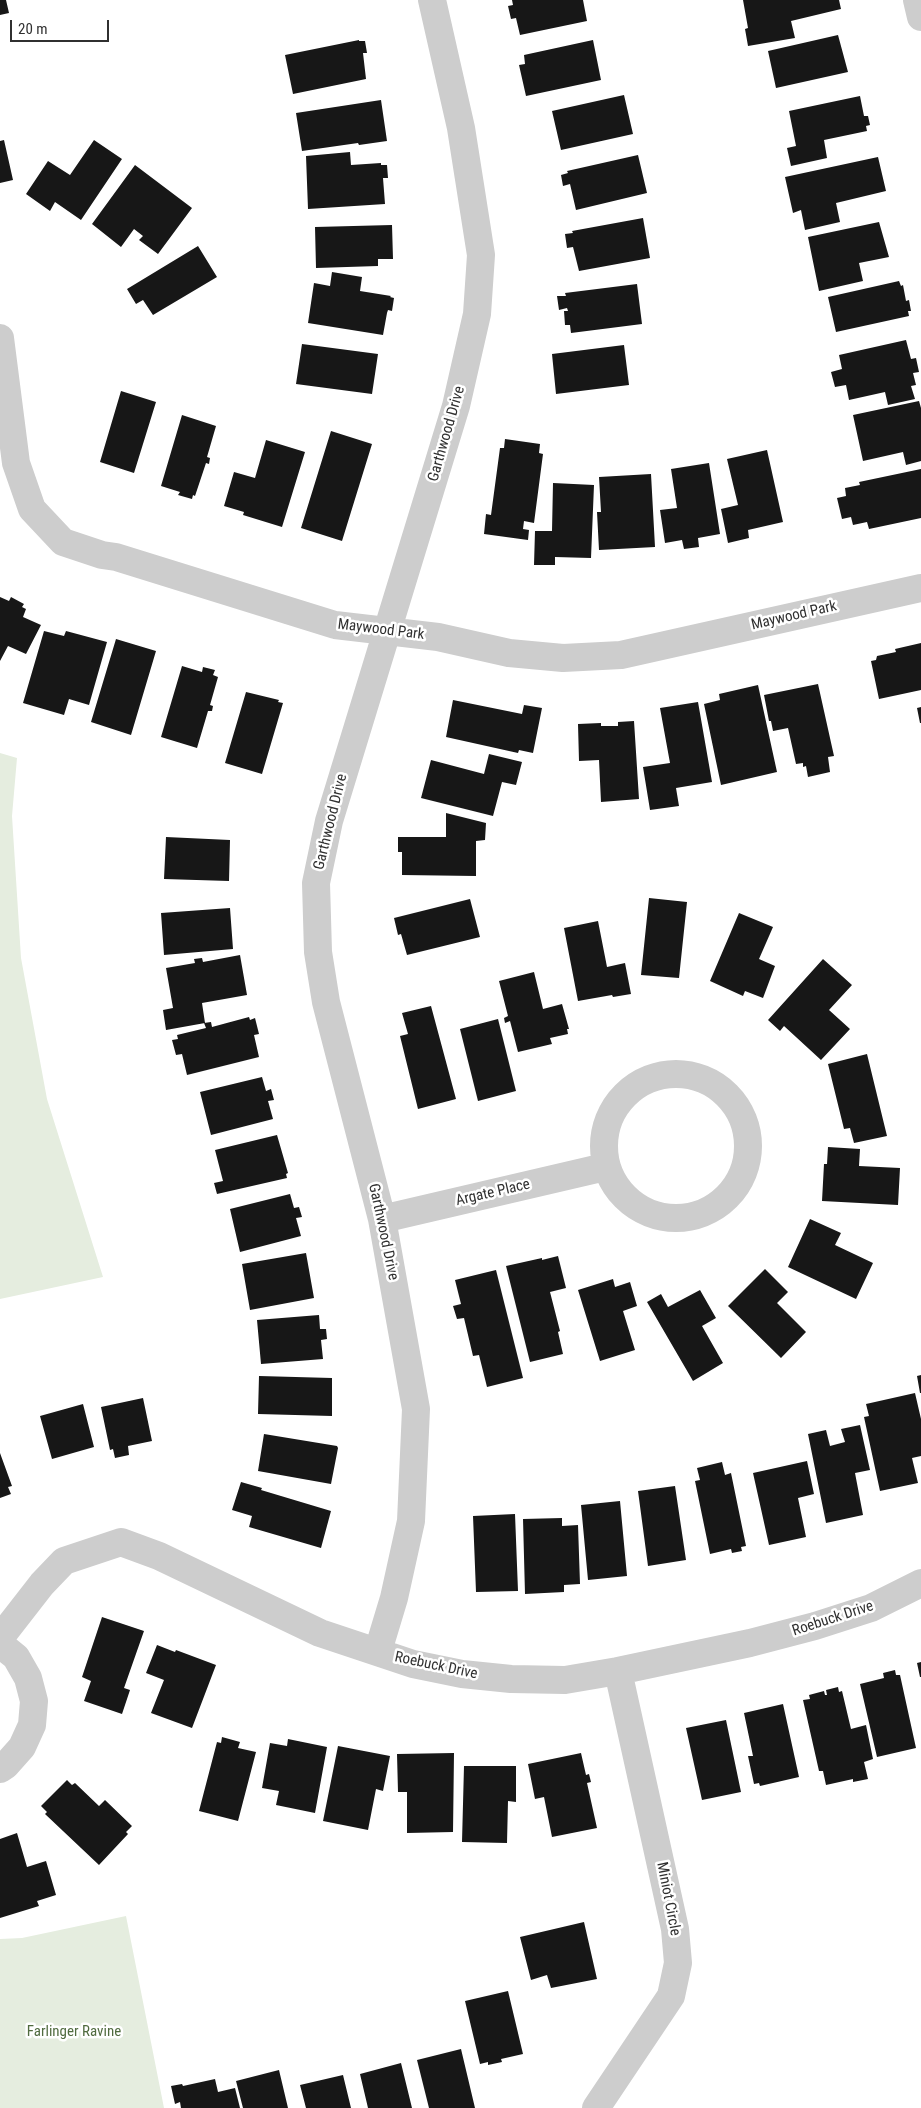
<!DOCTYPE html>
<style>
body{margin:0}
#map{position:relative;width:921px;height:2108px;overflow:hidden;background:#fff;font-family:"Roboto Condensed",sans-serif}
canvas{display:block}
.scale{position:absolute;left:10px;top:20px;width:99px;height:22px;box-sizing:border-box;border:2px solid #303030;border-top:0;padding-left:6px;font-size:15px;line-height:18px;white-space:nowrap;color:#303030;-webkit-text-stroke:4px #fff;paint-order:stroke}
</style>
<div id="map">
<canvas width="921" height="2108"></canvas>
<div class="scale">20 m</div>
</div>
<script>
const ctx = document.querySelector('canvas').getContext('2d');
ctx.lineJoin = 'round';
function fill(path, color) { ctx.fillStyle = color; ctx.fill(path, 'evenodd'); }
const toPath = rows => new Path2D(rows.map(r => 'M' + r).join(''));
function stroke(path, color, width, dash) { ctx.strokeStyle = color; ctx.lineWidth = width; ctx.lineCap = dash ? 'butt' : 'round'; ctx.setLineDash(dash || []); ctx.stroke(path); }
function drawText(font, color, halo, rows, align = 'center') {
  ctx.font = font + ' "Roboto Condensed",sans-serif'; ctx.lineWidth = 5; ctx.setLineDash([]); ctx.textBaseline = 'middle'; ctx.strokeStyle = halo; ctx.fillStyle = color; for (const [text, x, y, turn = 0] of rows) {
    ctx.save(); ctx.translate(x, y); ctx.rotate((+turn || 0) * Math.PI / 180); ctx.textAlign = isNaN(turn) ? turn : align; if (halo) ctx.strokeText(text, 0, 0); ctx.fillText(text, 0, 0); ctx.restore();
  }
}
fill(toPath([
 [0,753,17,758,12,816,21,958,47,1099,103,1277,0,1299],
 [126,1916,164,2108,0,2108,0,1939,22,1938]
]), '#e5eddf');
fill(toPath([
 [0,0,6,0,9,13,0,15],
 [512,0,583,0,587,21,520,35,516,18,511,19,508,6,513,5],
 [743,0,839,0,841,9,791,21,795,38,748,46,745,29,748,28],
 [838,35,848,72,776,88,768,51],
 [359,40,359,41,365,41,367,53,363,53,366,79,293,94,285,55],
 [593,40,601,80,526,96,519,65,525,64,524,55],
 [624,95,633,134,561,150,552,111],
 [860,96,864,116,868,116,870,125,866,126,867,131,824,140,827,158,791,166,787,148,796,146,789,111],
 [381,100,387,141,359,145,358,143,302,151,296,113],
 [4,140,13,180,0,183,0,141],
 [94,140,122,159,81,220,55,202,50,211,26,194,48,161,70,175],
 [350,152,351,165,381,163,381,165,387,165,388,178,383,178,385,204,308,209,306,156],
 [638,155,647,193,576,210,570,184,563,186,561,175,568,173,567,171],
 [878,157,886,191,836,203,840,222,805,230,801,210,793,213,785,177],
 [135,165,192,208,158,254,139,240,143,236,134,229,121,247,92,224],
 [643,218,650,258,579,271,573,247,567,248,565,234,573,233,572,231],
 [879,222,889,257,859,263,863,281,819,291,808,237],
 [392,225,393,259,378,259,378,266,316,268,315,227],
 [198,246,217,277,153,315,143,300,136,304,127,289],
 [332,272,362,277,360,291,391,296,390,297,394,298,392,311,388,310,387,313,383,335,308,323,314,283,330,286],
 [899,281,901,286,903,285,906,301,909,300,911,311,908,311,909,316,836,332,828,297],
 [637,284,642,324,571,333,570,325,565,325,564,311,568,311,567,308,559,310,557,296,566,296,565,293],
 [906,340,911,359,916,358,919,372,913,373,916,385,911,386,915,399,888,405,885,392,849,400,846,385,835,387,831,372,842,369,839,355],
 [302,344,378,354,372,394,296,384],
 [624,345,629,385,556,394,552,354],
 [121,391,156,402,134,473,100,462],
 [919,401,921,408,921,461,906,465,903,452,863,461,853,415],
 [182,415,216,426,207,457,210,458,209,464,206,463,195,496,193,495,192,499,178,495,180,492,161,486],
 [331,431,372,444,342,541,301,528],
 [505,439,540,444,539,453,543,454,534,523,524,521,523,529,529,530,528,540,484,534,486,514,491,515,500,448,504,448],
 [266,440,305,452,282,527,243,515,244,512,224,506,234,472,255,478],
 [767,450,783,522,748,530,749,538,728,543,721,509,738,505,727,459],
 [709,463,720,534,698,538,699,547,684,549,682,540,665,543,660,510,677,508,671,469],
 [921,469,921,518,869,529,867,522,853,525,851,517,842,519,837,498,846,496,845,488,860,485,859,482],
 [651,474,655,547,599,550,597,512,601,512,599,477],
 [553,483,594,485,591,558,555,557,555,565,534,565,535,531,552,531],
 [0,597,9,601,11,597,24,604,22,607,26,609,23,617,41,625,26,654,8,646,0,661],
 [44,631,64,636,66,631,107,642,89,705,69,699,64,715,23,703],
 [116,639,156,651,131,735,91,722],
 [921,643,921,690,879,699,871,661,876,660,877,656,896,652,895,649],
 [182,666,202,672,203,667,215,670,213,675,218,677,210,705,213,706,212,711,208,711,197,748,161,737],
 [818,684,834,756,828,757,830,772,808,777,806,766,803,767,803,763,796,764,788,728,773,731,771,721,769,721,764,695],
 [758,685,777,772,721,785,704,704,720,700,719,694],
 [246,692,279,700,278,702,283,703,262,774,225,763],
 [453,700,522,714,524,705,542,708,533,753,519,750,518,753,446,737],
 [698,702,712,782,676,788,679,806,650,810,643,767,670,763,660,708],
 [921,707,921,723,920,723,917,708],
 [634,721,639,799,601,802,599,760,579,761,578,724,601,723,601,726,618,726,618,722],
 [489,754,522,762,516,785,502,782,493,816,421,798,431,760,484,774],
 [446,813,486,823,485,840,476,841,476,876,402,875,402,852,398,852,398,837,446,837],
 [166,837,230,840,229,881,164,879],
 [649,898,687,902,679,978,641,975],
 [470,899,480,937,407,955,401,934,398,935,394,918],
 [230,908,233,949,164,955,161,913],
 [739,913,773,927,759,959,775,966,763,998,745,991,743,996,710,981],
 [598,921,607,967,625,963,631,994,613,997,612,995,578,1001,564,928],
 [240,955,247,995,202,1003,205,1023,166,1030,163,1010,173,1008,166,968,195,963,194,959,202,958,203,962],
 [823,959,852,985,829,1010,850,1029,821,1060,784,1026,780,1031,768,1020],
 [534,972,543,1009,562,1004,569,1029,567,1029,568,1034,550,1038,552,1044,518,1052,510,1021,505,1023,504,1018,508,1016,499,981],
 [431,1006,456,1099,418,1109,400,1036,408,1034,402,1013],
 [249,1017,250,1020,255,1018,259,1034,254,1035,259,1057,187,1075,182,1054,176,1055,172,1040,178,1039,177,1035,206,1028,204,1023,211,1022,212,1027],
 [498,1019,516,1091,478,1101,460,1029],
 [867,1054,887,1136,854,1143,850,1128,844,1129,828,1064],
 [262,1077,266,1091,271,1089,274,1100,268,1101,273,1119,211,1135,200,1092],
 [277,1135,288,1173,286,1174,287,1178,217,1194,214,1183,223,1181,215,1150],
 [828,1147,860,1149,859,1166,900,1168,898,1205,822,1201,824,1164,827,1164],
 [290,1194,294,1208,299,1207,302,1217,296,1218,301,1236,240,1252,230,1209],
 [810,1219,841,1233,835,1245,873,1263,856,1299,788,1267],
 [306,1253,314,1298,250,1310,242,1264],
 [558,1256,566,1288,550,1292,560,1331,558,1332,563,1354,530,1362,506,1266,542,1258,542,1260],
 [765,1269,788,1292,777,1303,806,1332,781,1358,728,1306],
 [496,1270,523,1378,487,1387,479,1355,473,1356,464,1318,457,1319,453,1306,461,1304,455,1280],
 [613,1279,615,1287,630,1282,637,1306,623,1311,635,1350,600,1361,578,1290],
 [700,1290,716,1318,702,1326,723,1363,693,1381,647,1302,661,1294,668,1307],
 [319,1315,320,1329,326,1329,327,1339,321,1340,323,1359,261,1364,257,1320],
 [921,1375,921,1393,920,1393,917,1376],
 [259,1376,332,1378,332,1416,258,1414],
 [915,1393,921,1419,921,1456,912,1458,918,1483,880,1491,864,1417,869,1416,866,1404],
 [143,1398,152,1441,128,1446,129,1455,115,1458,113,1449,110,1450,101,1407],
 [83,1404,94,1447,52,1459,40,1416],
 [860,1425,870,1470,855,1473,863,1515,826,1523,808,1434,826,1430,830,1446,845,1442,841,1429],
 [264,1434,337,1446,338,1448,331,1484,258,1471],
 [0,1453,12,1486,8,1487,11,1494,0,1498],
 [807,1461,814,1494,798,1498,806,1537,769,1545,753,1473],
 [722,1462,725,1475,731,1473,746,1546,741,1547,742,1551,732,1553,731,1549,710,1554,695,1481,700,1480,697,1468],
 [241,1482,262,1488,261,1490,331,1511,321,1548,249,1527,252,1516,232,1510],
 [675,1486,686,1560,648,1566,638,1491],
 [620,1501,627,1576,588,1580,581,1505],
 [515,1514,518,1591,476,1592,473,1516],
 [562,1518,562,1526,578,1525,580,1584,564,1585,564,1592,525,1594,523,1519],
 [102,1617,144,1631,124,1688,130,1690,122,1714,84,1701,91,1681,82,1677],
 [157,1645,175,1652,176,1650,216,1665,192,1728,151,1713,164,1680,146,1673],
 [921,1662,921,1677,920,1677,917,1663],
 [895,1670,896,1675,900,1675,916,1748,877,1757,860,1684,884,1678,883,1673],
 [838,1687,839,1692,842,1691,851,1729,866,1725,873,1759,864,1762,868,1779,853,1782,853,1779,826,1785,823,1771,819,1771,803,1700,810,1699,809,1695,824,1691,825,1695,827,1695,826,1690],
 [783,1704,799,1777,760,1786,759,1783,754,1784,748,1756,753,1756,744,1713],
 [726,1720,741,1792,702,1800,686,1728],
 [222,1737,240,1742,238,1748,256,1752,238,1821,199,1811,217,1742,221,1743],
 [288,1739,327,1747,315,1813,276,1805,279,1791,262,1788,270,1743,287,1746],
 [338,1746,390,1756,383,1791,376,1789,368,1830,323,1821],
 [454,1753,453,1832,407,1833,407,1792,398,1792,397,1754],
 [581,1753,586,1775,589,1774,591,1782,587,1783,597,1828,552,1837,544,1797,535,1799,528,1764],
 [464,1766,516,1766,516,1802,508,1801,507,1843,462,1842],
 [67,1780,72,1785,75,1783,99,1806,105,1800,132,1826,126,1832,128,1834,99,1865,45,1814,47,1812,41,1806],
 [17,1833,27,1867,46,1861,56,1895,37,1901,39,1906,0,1918,0,1839],
 [584,1922,597,1979,551,1988,547,1975,531,1980,520,1937],
 [508,1991,523,2054,501,2059,502,2062,488,2065,488,2062,480,2064,465,2001],
 [461,2049,475,2108,429,2108,417,2060],
 [401,2063,412,2108,368,2108,360,2074],
 [279,2070,288,2108,243,2108,236,2081],
 [343,2075,351,2108,306,2108,300,2085],
 [215,2079,218,2092,235,2088,240,2108,181,2108,180,2102,175,2104,171,2086,182,2084,183,2086]
]), '#171717');
stroke(toPath([
 [917,0,921,17],
 [0,338,16,463,32,509,63,542,102,555,116,557,335,625,438,637,509,653,563,658,621,655,921,588],
 '604 1146a72 72 0 1 1 144 0a72 72 0 1 1-144 0Z',
 [382,1219,605,1167],
 [0,1638,42,1584,64,1561,121,1542,159,1556,320,1633,413,1664,462,1674,511,1679,565,1680,618,1671,750,1643,815,1626,871,1608,921,1583],
 [0,1644,16,1657,28,1678,34,1701,32,1725,22,1747,6,1765,0,1769],
 [378,1651,394,1598,411,1521,416,1409,382,1219,326,1002,318,952,316,883,329,821,456,406,477,314,481,255,461,128,432,0],
 [596,2108,671,1996,678,1963,675,1929,618,1671]
]), '#cdcdcd', 28);
drawText('15px', '#303030', '#fff', [
 ["Garthwood Drive",447,434,-74],
 ["Maywood Park",794,616,-13],
 ["Maywood Park",381,630,7],
 ["Garthwood Drive",331,822,-76],
 ["Argate Place",493,1193,-13],
 ["Garthwood Drive",383,1232,78],
 ["Roebuck Drive",833,1619,-18],
 ["Roebuck Drive",436,1666,12],
 ["Miniot Circle",668,1899,79]
]);
drawText('15px', '#506b3f', '#fff', [
 ["Farlinger Ravine",74,2032]
]);
</script>
